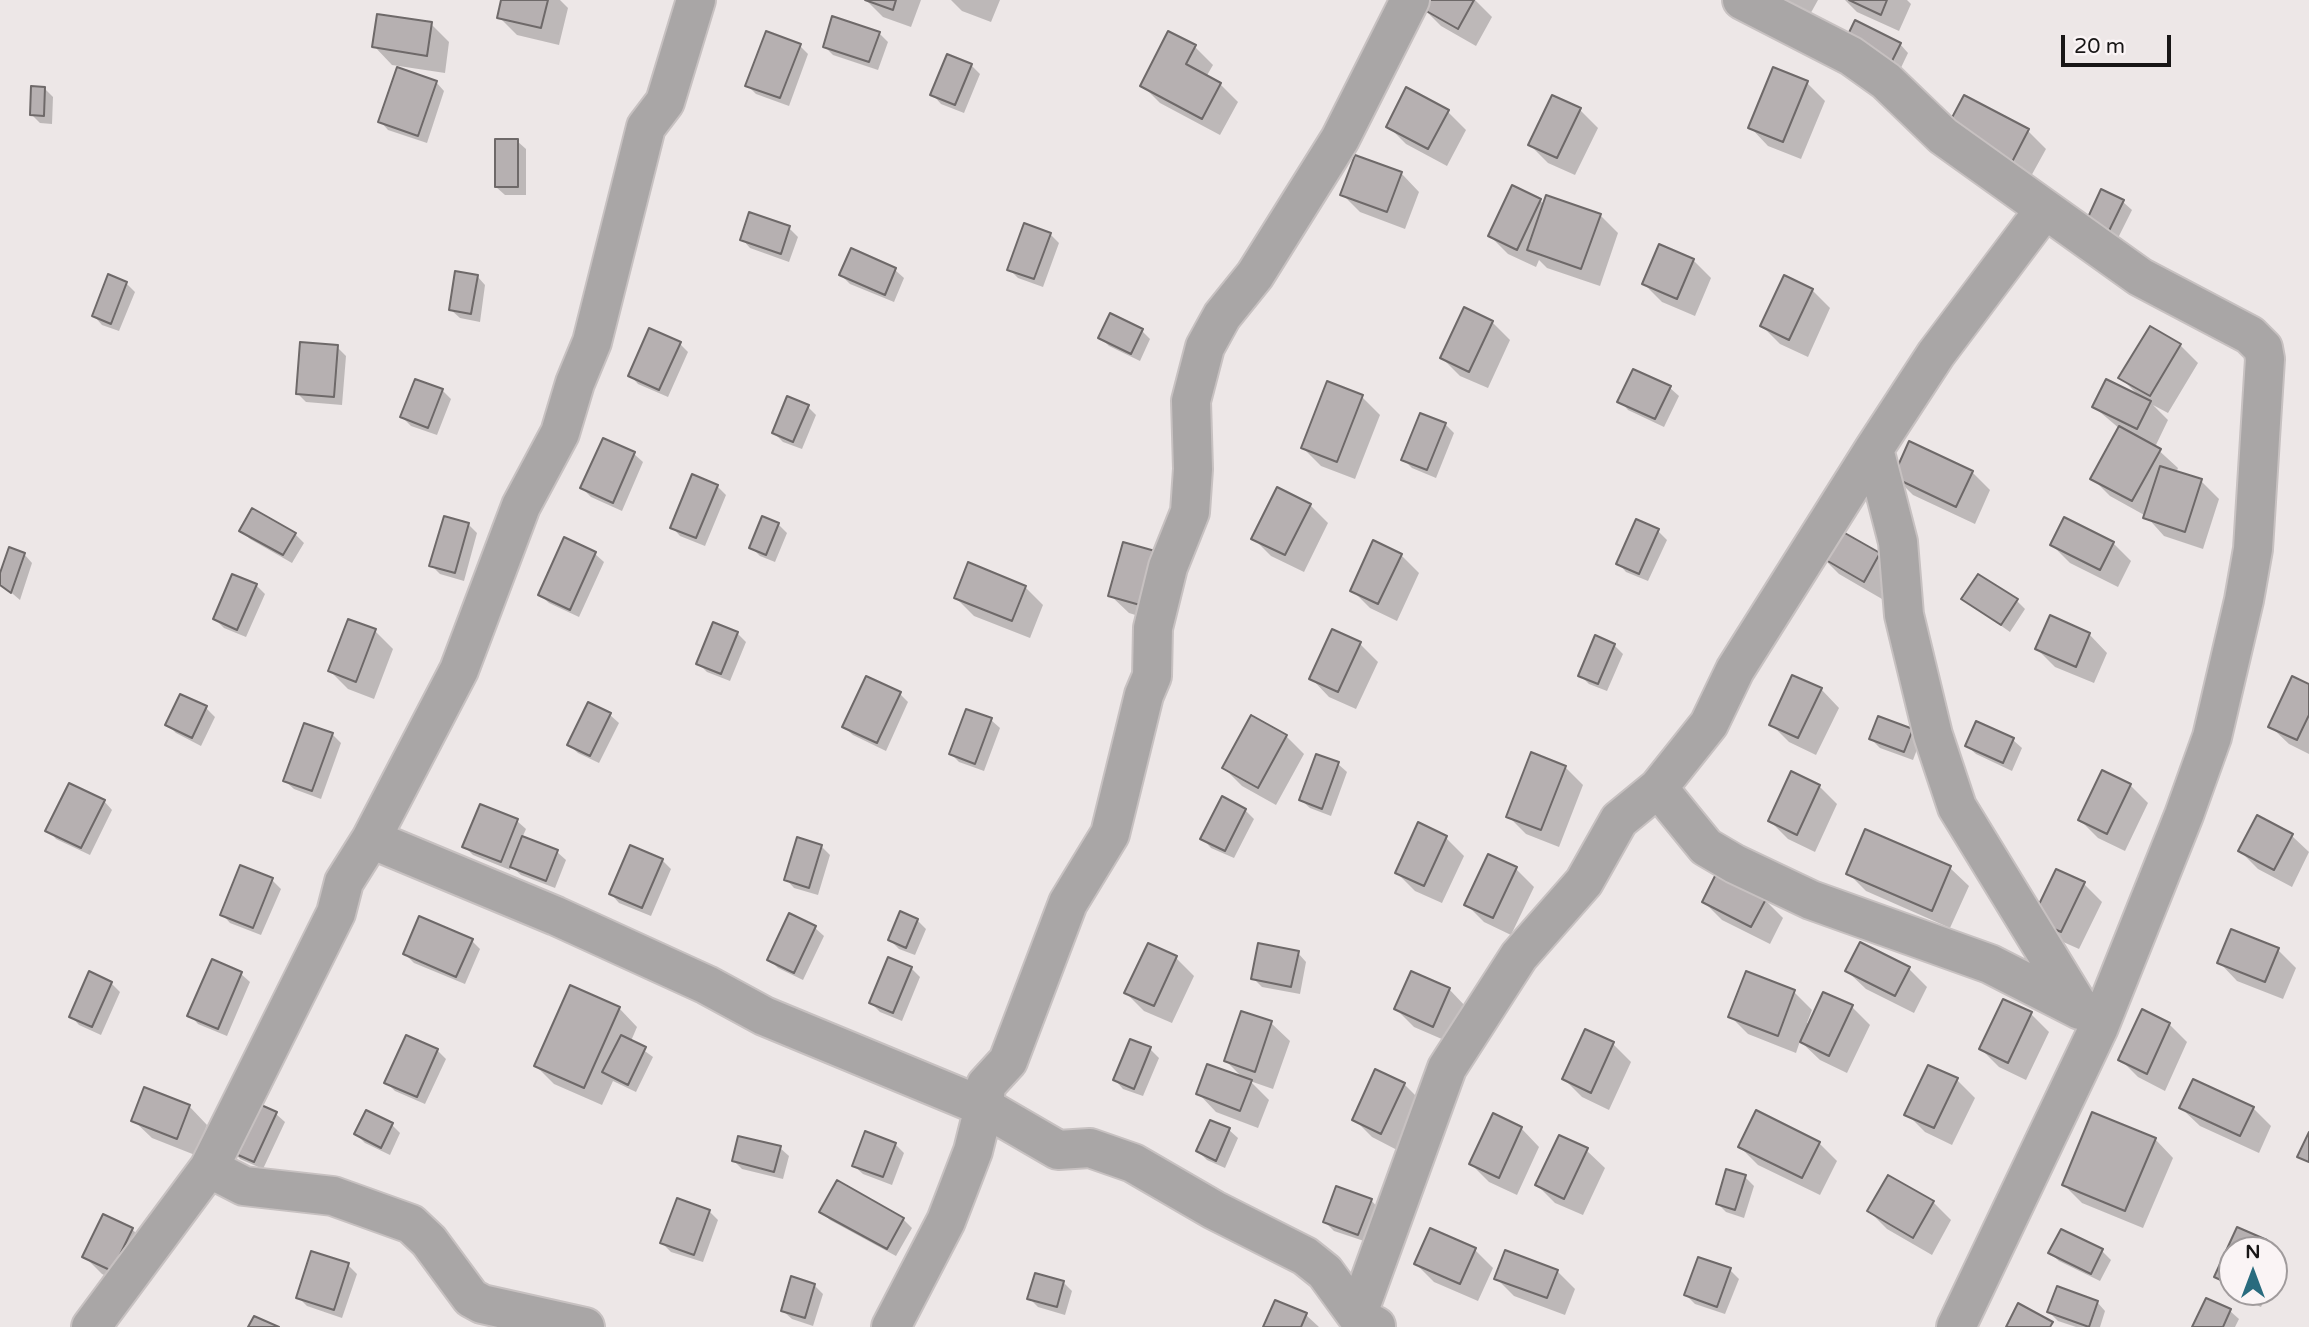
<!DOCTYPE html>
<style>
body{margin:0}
#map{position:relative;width:2309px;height:1327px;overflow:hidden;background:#ede7e7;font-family:"Varela Round",sans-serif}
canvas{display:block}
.north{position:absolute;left:2218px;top:1236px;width:70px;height:70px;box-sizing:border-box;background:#faf4f5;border:2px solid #a09b9c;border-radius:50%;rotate:0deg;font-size:19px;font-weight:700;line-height:28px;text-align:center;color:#181616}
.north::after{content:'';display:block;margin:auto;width:24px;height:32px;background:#296b7e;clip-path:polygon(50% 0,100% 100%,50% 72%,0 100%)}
.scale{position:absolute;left:2061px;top:35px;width:110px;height:32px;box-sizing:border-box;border:4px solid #181616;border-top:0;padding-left:9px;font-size:21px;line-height:24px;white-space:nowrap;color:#181616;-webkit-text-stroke:5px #faf4f5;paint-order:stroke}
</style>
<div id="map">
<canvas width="2309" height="1327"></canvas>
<div class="north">N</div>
<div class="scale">20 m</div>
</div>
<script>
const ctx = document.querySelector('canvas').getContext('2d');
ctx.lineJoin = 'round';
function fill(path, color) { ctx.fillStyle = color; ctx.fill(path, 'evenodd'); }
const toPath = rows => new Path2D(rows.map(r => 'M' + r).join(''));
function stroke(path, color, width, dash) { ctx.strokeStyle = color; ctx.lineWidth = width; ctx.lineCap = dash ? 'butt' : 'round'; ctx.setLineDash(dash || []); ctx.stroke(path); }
fill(toPath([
 [503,0,560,0,568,8,559,45,517,35,499,17],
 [866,0,921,0,911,27,883,17],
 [951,0,1000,0,991,22,962,11],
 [1427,0,1475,0,1492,17,1476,46,1441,26,1423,8],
 [1775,0,1818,0,1808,18],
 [1845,0,1907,0,1911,4,1899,31,1857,12],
 [431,24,449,42,445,73,392,65,374,46],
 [879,33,888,42,878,70,833,55,825,47],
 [1900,44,1908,53,1898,74,1854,52],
 [800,46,808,54,789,106,756,94,747,85],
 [1195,47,1213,65,1206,77,1220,84,1238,102,1220,135,1160,103,1142,85],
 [971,65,980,74,964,113,941,104,933,95],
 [436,82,444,91,427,143,388,130,380,121],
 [1807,83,1825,101,1801,159,1768,146,1750,127],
 [45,89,53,97,52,124,40,123,31,114],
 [1965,97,2028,131,2046,149,2030,178,1967,145],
 [1580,110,1598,128,1575,175,1548,163,1530,145],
 [1448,112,1466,130,1447,166,1406,144,1388,126],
 [517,141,526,149,526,195,505,195,496,187],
 [1401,173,1419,192,1405,229,1360,212,1342,194],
 [1540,200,1544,205,1600,215,1618,233,1600,286,1547,268,1539,260,1536,267,1508,254,1490,236],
 [2123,202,2132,210,2115,244,2094,234],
 [789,228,798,237,789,262,750,248,742,239],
 [1050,234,1059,243,1043,287,1018,278,1009,269],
 [1693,260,1711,278,1695,316,1662,302,1644,284],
 [895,270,904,278,894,302,850,284,841,275],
 [477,276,485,285,480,322,460,318,451,310],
 [126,283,135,292,119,331,102,325,94,316],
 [1812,290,1830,308,1808,357,1780,344,1762,326],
 [1492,322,1510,340,1488,388,1460,376,1442,358],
 [1142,331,1150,339,1140,361,1109,346,1100,337],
 [680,344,688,352,668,397,638,384,630,375],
 [2180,345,2198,363,2168,413,2153,405,2168,420,2155,447,2178,468,2176,473,2201,481,2219,499,2203,549,2164,536,2146,516,2110,496,2092,478,2120,429,2094,407,2139,396,2121,378],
 [337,347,346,356,342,405,306,402,298,394],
 [1670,388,1679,396,1664,427,1628,410,1620,401],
 [442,390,451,399,437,435,411,426,402,417],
 [1362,397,1380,415,1355,479,1321,466,1303,448],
 [808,407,816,415,802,449,783,442,774,433],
 [1445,424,1454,433,1436,478,1412,468,1403,459],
 [603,441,634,454,643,462,622,511,591,497,582,488],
 [1972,472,1990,490,1975,524,1913,495,1895,477],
 [717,486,726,495,705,546,680,536,672,527],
 [1310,505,1328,523,1304,572,1271,556,1253,538],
 [468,524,477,533,464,581,440,574,431,565],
 [778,524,787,533,775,562,760,556,751,547],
 [241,530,295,534,304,543,292,563,250,539],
 [1658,531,1667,540,1648,581,1626,572,1618,563],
 [565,540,595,554,604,562,579,617,549,603,540,595],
 [2113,543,2131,561,2118,587,2070,563,2052,545],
 [24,554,32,563,20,600,0,583,0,578],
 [1401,555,1419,573,1397,621,1370,608,1352,590],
 [1879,555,1897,573,1882,599,1839,574,1821,556],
 [1172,571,1158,622,1129,613,1110,595],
 [256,585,265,594,246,637,224,628,215,619],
 [1025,587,1043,605,1030,638,974,616,956,598],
 [1963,599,2017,601,2025,609,2010,632],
 [375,631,393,649,374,699,348,689,330,671],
 [1333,631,1360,644,1378,662,1356,709,1329,697,1311,678],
 [737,633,746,642,730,681,707,672,698,663],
 [2089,634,2107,653,2094,683,2055,667,2037,649],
 [1614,645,1623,654,1607,691,1589,684,1580,675],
 [2309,686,2309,754,2289,744,2270,726],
 [1821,689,1839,708,1816,755,1789,742,1771,724],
 [900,694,908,702,886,751,853,735,844,727],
 [206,708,215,717,201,746,176,733,167,724],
 [610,715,619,723,599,763,578,753,569,745],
 [991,720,1000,728,984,771,959,762,951,754],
 [1912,731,1921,739,1913,760,1880,748,1871,739],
 [332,734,341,743,321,799,294,789,285,781],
 [1286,736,1304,754,1276,805,1242,786,1224,768],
 [2013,740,2022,748,2012,771,1976,754,1967,746],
 [1317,756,1338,764,1347,772,1331,816,1310,808,1301,800],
 [1565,767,1583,785,1559,847,1526,834,1508,816],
 [2130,785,2148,803,2125,851,2098,838,2080,820],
 [1819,786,1837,804,1815,852,1788,839,1770,821],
 [104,801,112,810,90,855,56,839,48,830],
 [481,806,517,821,526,829,522,838,557,852,566,860,555,888,521,875,511,866,510,870,473,855,464,846],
 [1245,810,1254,819,1234,858,1211,848,1203,839],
 [2258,818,2292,836,2309,852,2292,887,2258,869,2240,851],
 [1419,824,1446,838,1464,856,1442,903,1415,891,1397,873],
 [1866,832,1950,868,1969,886,1950,928,1866,891,1848,873],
 [821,846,830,855,818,895,794,888,786,879],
 [631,847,662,860,671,869,651,916,619,903,611,894],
 [241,867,272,880,281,889,261,935,230,923,222,914],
 [1516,869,1534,887,1511,935,1484,922,1466,904],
 [2084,884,2102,902,2079,949,2052,937,2034,918],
 [1765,900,1783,918,1770,944,1722,920,1704,902],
 [790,915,815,928,824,936,803,980,778,968,769,959],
 [917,920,926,929,915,955,899,949,890,940],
 [472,941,480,949,465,984,414,963,405,954],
 [1149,945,1176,958,1194,976,1172,1023,1144,1011,1126,993],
 [2278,950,2296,968,2283,999,2237,981,2219,962],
 [1298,953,1306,962,1300,994,1262,987,1253,978],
 [911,968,920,977,902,1021,880,1012,871,1003],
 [1909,969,1927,987,1914,1013,1866,989,1847,971],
 [90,974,111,983,120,992,101,1035,79,1025,71,1016],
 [241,974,250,982,227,1036,198,1024,190,1015],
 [1747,974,1794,992,1812,1010,1807,1023,1810,1024,1852,1007,1870,1025,1847,1073,1820,1060,1800,1041,1796,1053,1748,1034,1730,1016],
 [1449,989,1467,1008,1451,1043,1414,1027,1396,1009],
 [619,1008,637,1027,631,1041,653,1057,636,1092,613,1081,602,1105,554,1084,536,1066],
 [2031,1014,2049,1032,2026,1080,1999,1067,1981,1049],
 [1271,1023,1290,1041,1273,1089,1250,1081,1269,1100,1258,1128,1216,1112,1198,1093,1244,1079,1226,1061],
 [2169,1024,2187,1042,2165,1091,2138,1077,2120,1059],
 [1586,1031,1613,1044,1631,1062,1609,1110,1582,1097,1564,1079],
 [1150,1049,1159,1058,1143,1096,1123,1089,1115,1080],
 [437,1050,446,1059,425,1104,395,1091,386,1082],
 [1956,1079,1975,1098,1952,1145,1925,1132,1907,1114],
 [1404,1084,1422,1102,1399,1151,1372,1137,1354,1119],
 [189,1106,207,1125,195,1155,152,1138,133,1120],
 [2181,1108,2253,1108,2271,1126,2259,1153,2200,1126],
 [276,1114,285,1122,263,1169,240,1159,232,1150],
 [1211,1122,1229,1130,1238,1138,1225,1168,1207,1160,1198,1151],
 [392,1125,400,1133,390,1155,365,1143,356,1134],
 [1521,1128,1539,1147,1517,1195,1489,1182,1471,1164],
 [2155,1139,2173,1158,2143,1228,2082,1203,2064,1185],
 [1819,1143,1837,1161,1820,1195,1758,1165,1740,1147],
 [895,1144,904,1153,892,1185,863,1174,854,1166],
 [780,1148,789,1156,783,1179,742,1169,734,1161],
 [1586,1150,1605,1168,1583,1215,1555,1203,1537,1185],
 [1745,1177,1754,1186,1744,1218,1726,1212,1718,1204],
 [1889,1177,1933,1202,1951,1220,1932,1255,1887,1229,1869,1211],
 [1371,1200,1379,1209,1367,1242,1334,1231,1325,1222],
 [709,1211,718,1220,703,1262,671,1252,662,1243],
 [821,1212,903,1219,912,1228,896,1256,830,1220],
 [132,1229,150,1248,130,1288,102,1274,84,1256],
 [2238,1229,2266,1242,2274,1250,2232,1250,2232,1292,2250,1296,2250,1292,2268,1292,2261,1307,2234,1295,2216,1277],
 [2061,1231,2102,1251,2111,1260,2100,1281,2059,1261,2050,1253],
 [1475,1250,1493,1268,1478,1301,1434,1282,1416,1264],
 [2274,1250,2284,1260,2274,1280],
 [348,1265,357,1274,342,1318,307,1306,298,1297],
 [1730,1270,1739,1279,1725,1314,1695,1304,1686,1295],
 [1557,1271,1575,1289,1565,1315,1514,1296,1496,1278],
 [1063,1282,1072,1291,1065,1315,1038,1307,1029,1298],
 [814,1285,823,1294,813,1326,792,1319,783,1311],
 [2097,1302,2105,1311,2100,1327,2076,1327,2058,1321,2049,1312],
 [2230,1311,2239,1319,2235,1327,2194,1327],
 [1306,1315,1319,1327,1265,1327]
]), '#0003');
const building = toPath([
 [501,0,548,0,541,28,497,18,501,0],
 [865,0,896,0,893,10,865,0],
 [1425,0,1474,0,1458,29,1421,8,1425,0],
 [1849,0,1887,0,1881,15,1849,0],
 [377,14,432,22,427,56,372,47,377,14],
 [832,16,880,32,869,62,823,47,832,16],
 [1855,20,1901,43,1889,67,1844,43,1855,20],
 [766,31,801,44,780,98,745,86,766,31],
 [1168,31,1196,45,1186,64,1221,83,1202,119,1140,86,1168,31],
 [947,54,972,64,955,105,930,95,947,54],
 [397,67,437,81,418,136,378,122,397,67],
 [1773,67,1808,81,1783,142,1748,128,1773,67],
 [31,86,45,87,44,116,30,115,31,86],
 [1406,87,1449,110,1428,149,1386,127,1406,87],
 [1552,95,1581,108,1557,158,1528,145,1552,95],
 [1964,95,2029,129,2012,162,1947,127,1964,95],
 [495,139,518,139,518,187,495,187,495,139],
 [1355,155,1402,172,1387,212,1340,195,1355,155],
 [1512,185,1541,199,1517,250,1488,236,1512,185],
 [2101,189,2124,200,2106,237,2084,226,2101,189],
 [1546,195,1601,214,1581,269,1527,250,1546,195],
 [749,212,790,226,781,254,740,240,749,212],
 [1024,223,1051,233,1034,279,1007,270,1024,223],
 [1659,244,1694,259,1677,299,1642,284,1659,244],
 [851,248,896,268,885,295,839,275,851,248],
 [455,271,478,275,471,314,449,310,455,271],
 [108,274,127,282,111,324,92,316,108,274],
 [1784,275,1813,289,1789,340,1760,326,1784,275],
 [1464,307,1493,321,1469,372,1440,358,1464,307],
 [1110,313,1143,329,1131,354,1098,338,1110,313],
 [2150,326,2181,344,2150,396,2118,378,2150,326],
 [649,328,681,342,659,390,628,376,649,328],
 [300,342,338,345,334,397,296,394,300,342],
 [1633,369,1671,386,1655,419,1617,402,1633,369],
 [415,379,443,389,428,428,400,417,415,379],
 [2106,379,2151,401,2137,429,2092,407,2106,379],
 [1327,381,1363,395,1337,462,1301,448,1327,381],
 [787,396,809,405,793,442,772,433,787,396],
 [1420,413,1446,423,1427,470,1401,460,1420,413],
 [2119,426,2161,449,2132,501,2090,479,2119,426],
 [603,438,635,452,613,503,580,488,603,438],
 [1909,441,1973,471,1956,507,1893,477,1909,441],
 [2160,466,2202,479,2185,532,2143,518,2160,466],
 [692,474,718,485,696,538,670,528,692,474],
 [1277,487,1311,504,1285,555,1251,539,1277,487],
 [252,508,296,533,283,555,239,531,252,508],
 [444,516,469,523,455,573,429,566,444,516],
 [762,516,779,523,766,555,749,548,762,516],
 [2064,517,2114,542,2100,570,2050,545,2064,517],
 [1636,519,1659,529,1639,574,1616,564,1636,519],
 [1836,528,1880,553,1864,582,1819,556,1836,528],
 [564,537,596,552,570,610,538,595,564,537],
 [1373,540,1402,554,1378,604,1350,591,1373,540],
 [1123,542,1155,551,1140,605,1108,596,1123,542],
 [9,547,25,553,11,593,0,585,0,573,9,547],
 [968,562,1026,586,1012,621,954,598,968,562],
 [232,574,257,584,237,630,213,619,232,574],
 [1978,574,2018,599,2001,625,1961,599,1978,574],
 [2050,615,2090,633,2076,667,2035,649,2050,615],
 [348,619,376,629,356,682,328,671,348,619],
 [713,622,738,632,721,674,696,664,713,622],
 [1332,629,1361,642,1338,692,1309,679,1332,629],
 [1595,635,1615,644,1598,684,1578,676,1595,635],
 [1792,675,1822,688,1798,738,1769,725,1792,675],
 [866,676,901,692,877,743,842,727,866,676],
 [2292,676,2309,684,2309,715,2297,740,2268,727,2292,676],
 [180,694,207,706,192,738,165,725,180,694],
 [588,702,611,713,590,756,567,745,588,702],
 [966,709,992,718,975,764,949,754,966,709],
 [1251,715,1287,735,1258,788,1222,768,1251,715],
 [1878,716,1913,729,1904,752,1869,739,1878,716],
 [1976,721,2014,738,2003,763,1965,746,1976,721],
 [304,723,333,733,312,791,283,781,304,723],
 [1531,752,1566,766,1541,830,1506,817,1531,752],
 [1316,754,1339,762,1322,809,1299,800,1316,754],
 [2102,770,2131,784,2107,834,2078,820,2102,770],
 [1791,771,1820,785,1797,835,1768,821,1791,771],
 [69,783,105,800,81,848,45,831,69,783],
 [1222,796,1246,809,1225,851,1200,839,1222,796],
 [480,804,518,819,501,862,462,847,480,804],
 [2257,815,2293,834,2274,870,2238,851,2257,815],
 [1418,822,1447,836,1424,886,1395,873,1418,822],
 [1865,829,1951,866,1932,911,1846,874,1865,829],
 [522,836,558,850,546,881,510,867,522,836],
 [797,837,822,845,809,888,784,880,797,837],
 [630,845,663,859,642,908,609,894,630,845],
 [1488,854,1517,867,1493,918,1464,905,1488,854],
 [240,865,273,878,253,928,220,915,240,865],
 [2056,869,2085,882,2061,932,2032,919,2056,869],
 [1716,874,1766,899,1751,927,1702,902,1716,874],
 [900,911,918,919,906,948,888,940,900,911],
 [789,913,816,926,794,973,767,960,789,913],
 [419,916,473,939,456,977,403,954,419,916],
 [2231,929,2279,948,2265,982,2217,963,2231,929],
 [1860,942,1910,967,1895,996,1845,971,1860,942],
 [1148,943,1177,956,1154,1006,1124,993,1148,943],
 [1258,943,1299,951,1291,987,1251,979,1258,943],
 [888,957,912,967,893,1013,869,1003,888,957],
 [212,959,242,972,218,1029,187,1016,212,959],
 [89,971,112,982,92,1027,69,1017,89,971],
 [1411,971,1450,988,1433,1027,1394,1009,1411,971],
 [1746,971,1795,990,1778,1036,1728,1017,1746,971],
 [570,985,620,1007,584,1088,534,1066,570,985],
 [1823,992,1853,1005,1829,1056,1800,1042,1823,992],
 [2003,999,2032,1012,2008,1063,1979,1049,2003,999],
 [2142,1009,2170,1023,2147,1074,2118,1060,2142,1009],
 [1241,1011,1272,1021,1255,1072,1224,1061,1241,1011],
 [1585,1029,1614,1042,1591,1093,1562,1079,1585,1029],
 [406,1035,438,1049,417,1097,384,1083,406,1035],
 [621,1035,646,1047,628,1085,602,1072,621,1035],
 [1130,1039,1151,1047,1134,1089,1113,1080,1130,1039],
 [1207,1064,1252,1080,1240,1111,1196,1094,1207,1064],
 [1928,1065,1958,1078,1934,1128,1904,1115,1928,1065],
 [1375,1069,1405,1083,1381,1134,1352,1120,1375,1069],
 [2193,1079,2254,1107,2240,1136,2179,1108,2193,1079],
 [144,1087,190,1105,177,1139,131,1121,144,1087],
 [252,1101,277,1112,254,1162,229,1151,252,1101],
 [366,1110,393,1123,381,1148,354,1134,366,1110],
 [1756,1110,1820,1142,1802,1178,1738,1147,1756,1110],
 [2092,1112,2156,1138,2125,1211,2062,1185,2092,1112],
 [1493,1113,1522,1127,1499,1178,1469,1164,1493,1113],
 [1210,1120,1230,1128,1216,1161,1196,1151,1210,1120],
 [865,1131,896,1143,883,1177,852,1166,865,1131],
 [2309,1132,2309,1162,2297,1157,2309,1132],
 [1559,1135,1588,1148,1564,1199,1535,1185,1559,1135],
 [738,1136,781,1146,774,1172,732,1161,738,1136],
 [1726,1169,1746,1175,1735,1210,1716,1204,1726,1169],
 [1888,1175,1934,1201,1913,1238,1867,1211,1888,1175],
 [837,1180,904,1218,887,1249,819,1212,837,1180],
 [1336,1186,1372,1199,1358,1235,1323,1222,1336,1186],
 [677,1198,710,1210,694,1255,660,1243,677,1198],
 [103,1214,133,1228,112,1271,82,1257,103,1214],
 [2237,1227,2267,1240,2262,1250,2232,1250,2232,1285,2214,1277,2237,1227],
 [1430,1228,1476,1248,1460,1284,1414,1264,1430,1228],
 [2061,1229,2103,1249,2091,1274,2048,1253,2061,1229],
 [1505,1250,1558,1270,1547,1298,1494,1279,1505,1250],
 [311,1251,349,1263,334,1310,296,1298,311,1251],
 [1698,1257,1731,1268,1717,1307,1684,1295,1698,1257],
 [1035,1273,1064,1281,1057,1307,1027,1299,1035,1273],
 [791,1276,815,1284,805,1318,781,1311,791,1276],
 [2057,1286,2098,1301,2089,1327,2047,1312,2057,1286],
 [2206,1298,2231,1309,2223,1327,2192,1327,2206,1298],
 [1275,1300,1307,1313,1301,1327,1263,1327,1275,1300],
 [2018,1303,2053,1322,2050,1327,2006,1327,2018,1303],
 [254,1316,279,1327,248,1327,254,1316]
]);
fill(building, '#b6b0b1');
stroke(building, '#6e6969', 2);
const minor = toPath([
 [1742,0,1851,56,1886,81,1943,136,2140,277,2250,335,2263,348,2265,359,2253,549,2244,600,2212,737,2184,815,2099,1027,1956,1327],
 [1874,449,1898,542,1904,615,1933,735,1957,807,2081,1010],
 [1658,788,1706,847,1735,864,1811,900,1990,964,2080,1010],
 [371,839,556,916,707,985,764,1016,984,1107,1058,1150,1090,1148,1133,1163,1214,1210,1305,1256,1325,1272,1357,1316,1376,1326],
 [209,1168,244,1186,333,1196,411,1224,429,1241,471,1298,482,1304,585,1327],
 [1357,1316,1447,1068,1519,956,1584,882,1619,820,1658,788,1709,724,1735,670,1874,449,1936,354,2045,209],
 [91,1327,209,1168,336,913,344,882,371,839,459,670,521,506,560,433,575,383,592,342,646,127,665,102,696,0],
 [891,1327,946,1221,973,1151,984,1107,986,1085,1008,1061,1068,903,1110,834,1144,695,1152,676,1153,628,1168,567,1190,512,1193,469,1191,401,1205,347,1222,316,1255,275,1340,139,1410,0]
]);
stroke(minor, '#c7c1c1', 42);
stroke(minor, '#a9a6a6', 38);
</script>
